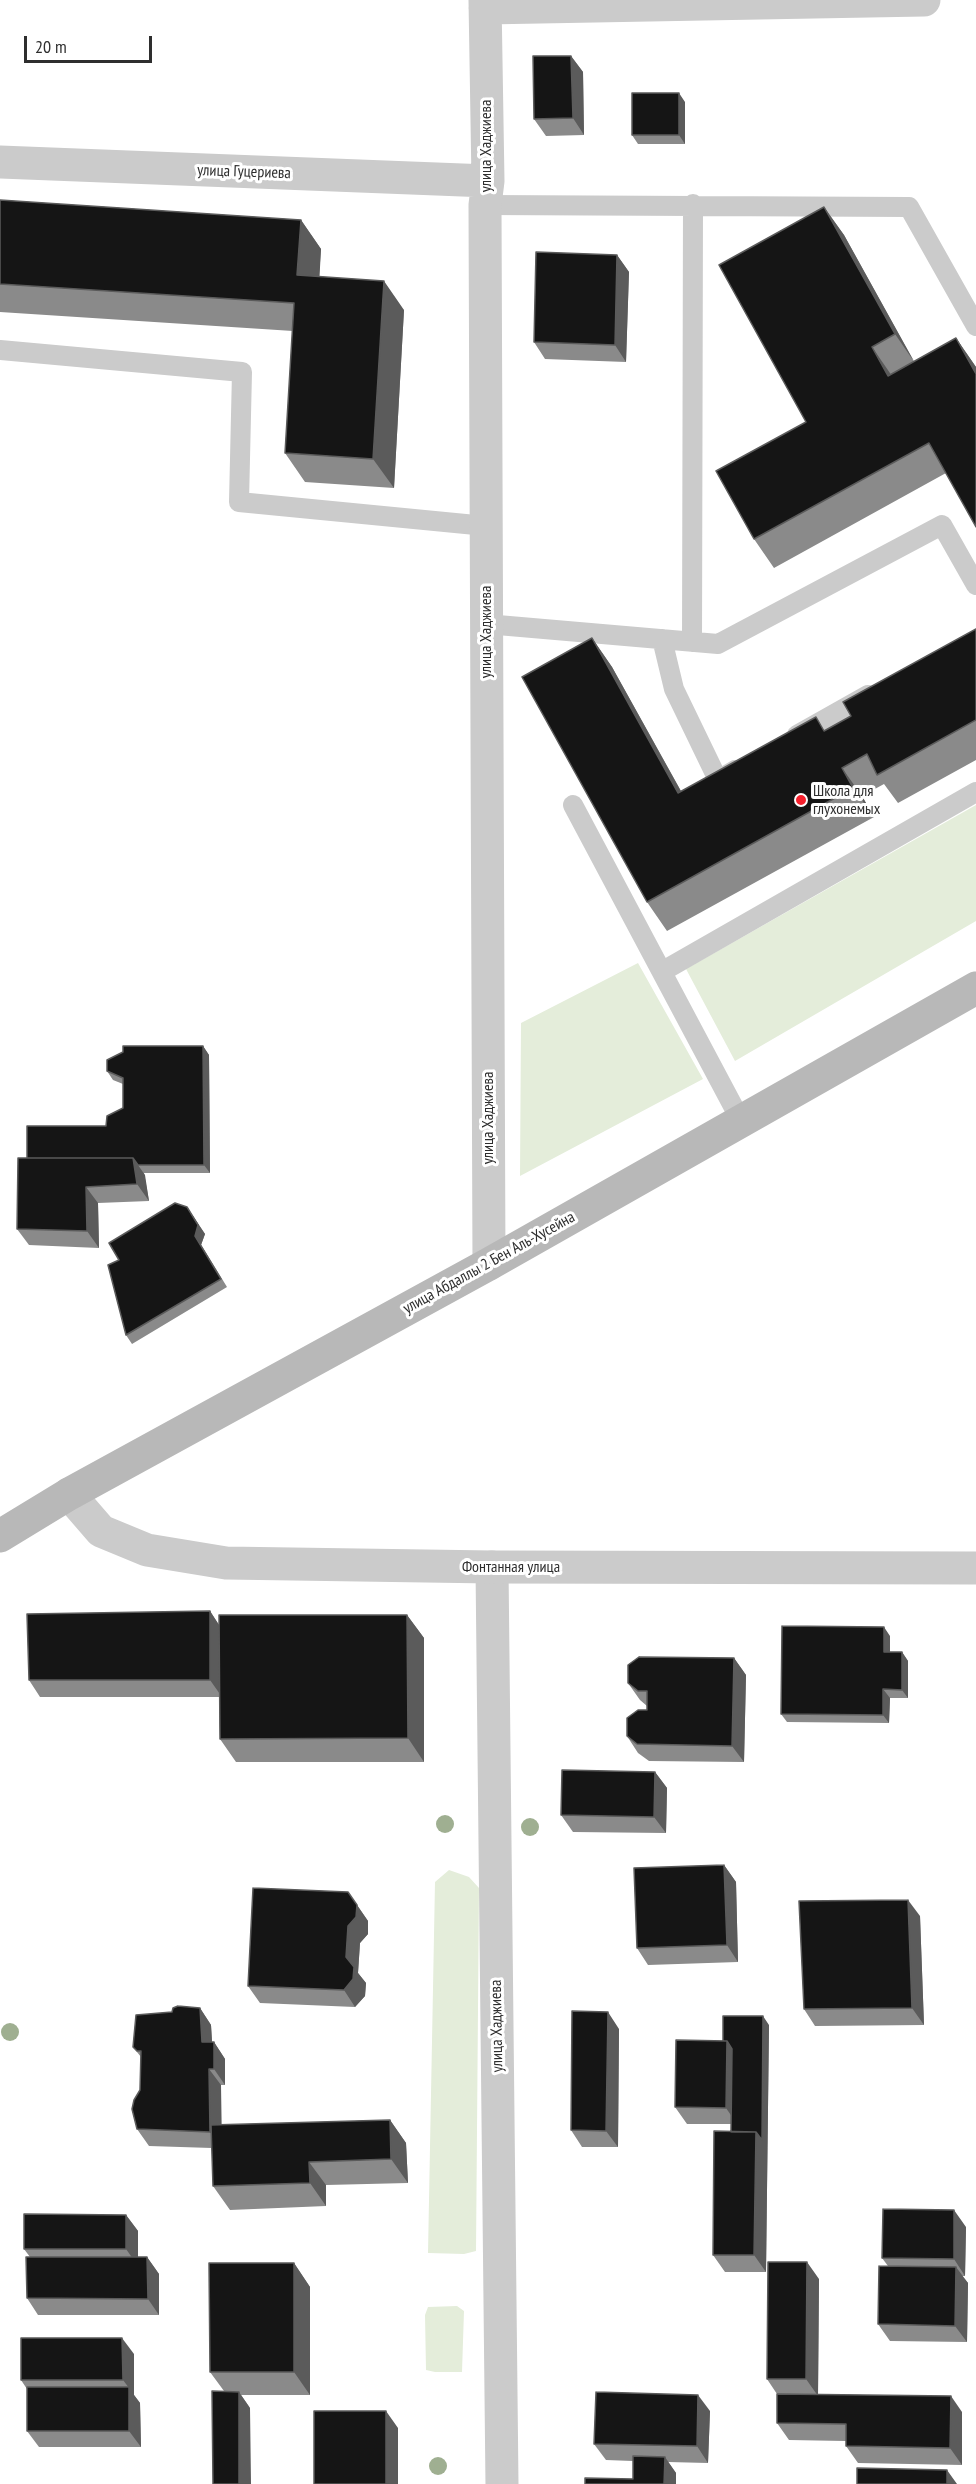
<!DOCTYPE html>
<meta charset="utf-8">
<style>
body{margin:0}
#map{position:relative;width:976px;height:2484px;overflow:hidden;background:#fff;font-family:"PT Sans Narrow",sans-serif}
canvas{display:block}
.scale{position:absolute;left:24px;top:36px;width:128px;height:27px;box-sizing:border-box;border:3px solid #2e2e2e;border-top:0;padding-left:8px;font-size:18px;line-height:21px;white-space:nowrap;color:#2e2e2e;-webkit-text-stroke:4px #fff;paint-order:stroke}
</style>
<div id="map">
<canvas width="976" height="2484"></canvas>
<div class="scale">20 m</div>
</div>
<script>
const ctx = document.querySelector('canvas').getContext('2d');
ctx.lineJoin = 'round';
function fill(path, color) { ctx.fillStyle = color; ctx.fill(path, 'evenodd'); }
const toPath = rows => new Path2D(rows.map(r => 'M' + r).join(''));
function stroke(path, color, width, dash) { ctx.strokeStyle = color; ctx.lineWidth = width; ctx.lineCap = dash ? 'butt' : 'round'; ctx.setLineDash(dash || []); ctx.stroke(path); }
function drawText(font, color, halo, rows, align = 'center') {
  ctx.font = font + ' "PT Sans Narrow",sans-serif'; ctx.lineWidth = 6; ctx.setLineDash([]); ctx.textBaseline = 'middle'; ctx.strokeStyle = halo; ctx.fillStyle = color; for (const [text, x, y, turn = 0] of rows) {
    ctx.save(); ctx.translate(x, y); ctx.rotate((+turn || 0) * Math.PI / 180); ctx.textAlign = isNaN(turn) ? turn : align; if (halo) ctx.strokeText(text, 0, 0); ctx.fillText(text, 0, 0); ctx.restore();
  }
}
fill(toPath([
 [976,805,976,921,735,1061,686,969],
 [638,963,703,1079,520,1176,521,1023],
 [449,1870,469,1877,479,1888,476,2251,464,2254,428,2253,435,1882],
 [457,2306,464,2311,462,2372,435,2372,426,2370,425,2315,428,2307]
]), '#e4edda');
stroke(toPath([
 [485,205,909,207,976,326],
 [0,350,242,372,239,502,486,526],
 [486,624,718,644,942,525,976,585],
 [662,639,674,689,718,780,735,770],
 [692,642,693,204],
 [797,735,868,695],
 [573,805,741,1121],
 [663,971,976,792]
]), '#cbcbcb', 20);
stroke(toPath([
 [485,0,488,181,485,205,489,1264],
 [485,8,924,0],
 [0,162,488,181],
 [492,1567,502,2484]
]), '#cbcbcb', 33);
stroke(toPath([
 [69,1494,101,1531,147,1550,226,1563,492,1567,976,1568]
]), '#cbcbcb', 33);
stroke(toPath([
 [0,1536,69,1494,489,1264,976,988]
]), '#b8b8b8', 33);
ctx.fillStyle = '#9faf91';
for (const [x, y] of [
 [445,1824],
 [530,1827],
 [10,2032],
 [438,2466]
]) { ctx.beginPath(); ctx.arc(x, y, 9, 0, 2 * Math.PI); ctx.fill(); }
fill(toPath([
 [571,56,583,72,584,135,546,136,534,119],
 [685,102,685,144,638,144,632,135],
 [0,200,301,220,321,249,319,276,404,310,394,488,305,482,285,453,293,331,0,312],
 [824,207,844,235,914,362,956,338,976,367,976,527,946,473,774,568,754,539,806,422],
 [617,255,629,272,626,362,545,359,534,342],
 [976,629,976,760,898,803,884,784,862,796,874,817,667,931,647,902,592,638,612,667,681,791,825,731,851,716],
 [203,1046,209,1055,210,1173,144,1173,149,1201,98,1203,99,1248,29,1245,17,1229,27,1158,106,1126,123,1108,123,1084,113,1080,107,1071],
 [193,1216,205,1234,201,1245,227,1287,132,1344,126,1335,119,1260],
 [210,1611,219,1625,407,1615,424,1638,424,1762,236,1762,220,1739,219,1697,40,1697,29,1680],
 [890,1636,890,1652,902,1652,908,1661,908,1698,890,1698,889,1723,787,1722,781,1714],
 [734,1658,746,1675,744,1762,649,1761,638,1753,627,1736,647,1710,647,1706,640,1700,628,1683],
 [655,1772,667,1788,666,1833,573,1832,561,1815],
 [724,1865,736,1882,738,1962,648,1965,637,1948],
 [348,1892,368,1921,368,1934,360,1943,358,1973,366,1983,365,1996,355,2007,260,2003,248,1986],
 [920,1916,924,2025,815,2026,804,2009],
 [200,2008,211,2025,212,2042,214,2042,225,2059,225,2085,221,2085,221,2125,390,2120,406,2143,408,2183,326,2185,326,2206,230,2210,213,2186,212,2148,149,2146,137,2129,140,2090,141,2057,133,2047,172,2012],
 [769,2025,766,2272,725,2272,713,2255,731,2132,732,2124,687,2124,675,2107,723,2041],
 [619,2029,618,2147,582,2147,571,2130],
 [126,2215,138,2231,138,2257,147,2257,159,2274,159,2315,38,2315,27,2298,30,2257,24,2249],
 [966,2227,965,2276,962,2276,968,2283,967,2342,890,2341,878,2324,888,2266,882,2258],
 [294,2263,310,2287,310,2395,241,2395,250,2408,224,2391,210,2372],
 [819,2279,818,2394,962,2412,962,2465,858,2463,846,2446,846,2441,789,2440,777,2423,777,2394,767,2379],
 [134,2354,134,2395,140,2403,141,2447,39,2447,27,2431,27,2389,21,2380],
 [710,2411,708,2463,668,2462,676,2473,676,2484,585,2484,633,2479,633,2461,606,2460,594,2444]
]), '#8a8a8a');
fill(toPath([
 [571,56,583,72,584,135,573,118],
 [679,93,685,102,685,144,679,135],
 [824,207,844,235,915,363,895,334],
 [301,220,321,249,318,304,297,275],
 [617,255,629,272,626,362,615,345],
 [384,281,404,310,394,488,373,459],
 [956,338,976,367,976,374],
 [872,347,892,376,888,376],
 [592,638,612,667,698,822,678,793],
 [842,768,862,796,874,817,853,788],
 [203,1046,209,1055,210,1173,204,1165],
 [133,1158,145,1175,149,1201,137,1184],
 [86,1187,98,1203,99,1248,87,1231],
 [187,1207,205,1234,201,1245,227,1287,195,1236],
 [210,1611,221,1628,222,1697,210,1680],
 [407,1615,424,1638,424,1762,408,1738],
 [884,1627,890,1636,890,1661,884,1652],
 [902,1652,908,1661,908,1698,902,1690],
 [734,1658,746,1675,744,1762,732,1746],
 [883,1689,890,1698,889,1723,883,1715],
 [655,1772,667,1788,666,1833,654,1817],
 [724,1865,736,1882,738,1962,727,1945],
 [908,1900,920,1916,924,2025,912,2008],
 [357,1905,368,1921,368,1934,360,1943,358,1973,366,1983,365,1996,355,2007,344,1990,348,1926],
 [200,2008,211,2025,213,2058,202,2042],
 [608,2012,619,2029,618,2147,606,2131],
 [763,2016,769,2025,766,2272,754,2255,756,2132],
 [727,2041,738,2057,737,2124,726,2108],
 [214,2042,225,2059,225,2085,214,2069],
 [209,2069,221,2085,222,2148,210,2132],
 [390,2120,406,2143,408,2183,391,2159],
 [309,2162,326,2185,326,2206,310,2183],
 [954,2210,966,2227,965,2276,954,2259],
 [126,2215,138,2231,138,2266,126,2249],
 [147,2257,159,2274,159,2315,148,2299],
 [807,2262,819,2279,818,2396,806,2379],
 [294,2263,310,2287,310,2395,294,2372],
 [956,2267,968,2283,967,2342,955,2326],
 [122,2338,134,2354,134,2395,140,2403,141,2447,129,2431,129,2388,123,2380],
 [239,2392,250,2408,251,2484,239,2484],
 [698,2395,710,2411,708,2463,697,2446],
 [951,2396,962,2412,962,2465,950,2448],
 [386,2411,398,2428,398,2484,386,2484],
 [665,2457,676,2473,676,2484,664,2484],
 [947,2470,957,2484,947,2484]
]), '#5b5b5b');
const building = toPath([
 [533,56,571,56,573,118,534,119,533,56],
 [632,93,679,93,679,135,632,135,632,93],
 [0,200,301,220,297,275,384,281,373,459,285,453,294,303,0,284,0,200],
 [824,207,895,334,872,347,888,376,956,338,976,374,976,527,929,443,754,539,716,471,806,422,719,265,824,207],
 [536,252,617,255,615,345,534,342,536,252],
 [976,629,976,720,877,775,867,754,842,768,853,788,647,902,522,677,592,638,678,793,816,717,824,731,851,716,843,702,976,629],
 [123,1046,203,1046,204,1165,138,1165,133,1158,27,1158,27,1126,106,1126,107,1116,123,1108,123,1078,107,1071,107,1060,123,1052,123,1046],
 [18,1158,133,1158,137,1184,86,1187,87,1231,17,1229,18,1158],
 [175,1203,187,1207,198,1225,195,1236,221,1279,126,1335,108,1265,119,1260,109,1243,175,1203],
 [210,1611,210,1680,29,1680,27,1614,210,1611],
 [219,1615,407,1615,408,1738,220,1739,219,1615],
 [782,1626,884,1627,884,1652,902,1652,902,1690,883,1689,883,1715,781,1714,782,1626],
 [639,1657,734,1658,732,1746,637,1744,627,1736,627,1718,638,1710,647,1710,647,1691,638,1691,628,1683,628,1665,639,1657],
 [562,1770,655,1772,654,1817,561,1815,562,1770],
 [724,1865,727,1945,637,1948,634,1868,724,1865],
 [253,1888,348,1892,357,1905,356,1917,348,1926,346,1957,354,1967,353,1979,344,1990,248,1986,253,1888],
 [908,1900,912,2008,804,2009,799,1901,908,1900],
 [178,2006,200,2008,202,2042,214,2042,214,2069,209,2069,210,2132,137,2129,132,2109,134,2100,140,2090,141,2051,137,2051,133,2047,136,2015,172,2012,173,2008,178,2006],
 [572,2011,608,2012,606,2131,571,2130,572,2011],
 [723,2016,763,2016,762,2140,756,2132,731,2132,732,2049,727,2041,723,2041,723,2016],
 [676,2040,727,2041,726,2108,675,2107,676,2040],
 [390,2120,391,2159,309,2162,310,2183,213,2186,211,2125,390,2120],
 [714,2131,756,2132,754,2255,713,2255,714,2131],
 [883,2209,954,2210,954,2259,882,2258,883,2209],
 [24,2214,126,2215,126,2249,24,2249,24,2214],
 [26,2257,147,2257,148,2299,27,2298,26,2257],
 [768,2262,807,2262,806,2379,767,2379,768,2262],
 [209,2263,294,2263,294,2372,210,2372,209,2263],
 [879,2266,956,2267,955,2326,878,2324,879,2266],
 [21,2338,122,2338,123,2380,21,2380,21,2338],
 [27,2387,129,2387,129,2431,27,2431,27,2387],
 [212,2391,239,2392,239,2484,213,2484,212,2391],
 [596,2392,698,2395,697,2446,594,2444,596,2392],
 [777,2394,951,2396,950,2448,846,2446,846,2424,777,2423,777,2394],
 [314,2411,386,2411,386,2484,314,2484,314,2411],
 [633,2456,665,2457,664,2484,585,2484,585,2478,633,2479,633,2456],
 [857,2468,947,2470,947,2484,857,2484,857,2468]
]);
fill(building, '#151515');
stroke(building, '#5b5b5b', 1.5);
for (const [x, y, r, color] of [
 [801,800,6,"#f6202d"]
]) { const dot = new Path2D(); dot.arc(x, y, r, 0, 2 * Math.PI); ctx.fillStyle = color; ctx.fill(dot); stroke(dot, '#fff', 2); }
drawText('16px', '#2e2e2e', '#fff', [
 ["улица Хаджиева",486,146,-90],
 ["улица Гуцериева",244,172,2],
 ["улица Хаджиева",486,632,-90],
 ["улица Хаджиева",488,1118,-90],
 ["улица Абдаллы 2 Бен Аль-Хусейна",489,1263,-29],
 ["Фонтанная улица",511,1567],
 ["улица Хаджиева",497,2026,-91]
]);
drawText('16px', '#2e2e2e', '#fff', [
 ["Школа для",813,791],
 ["глухонемых",813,809]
], 'left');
</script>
